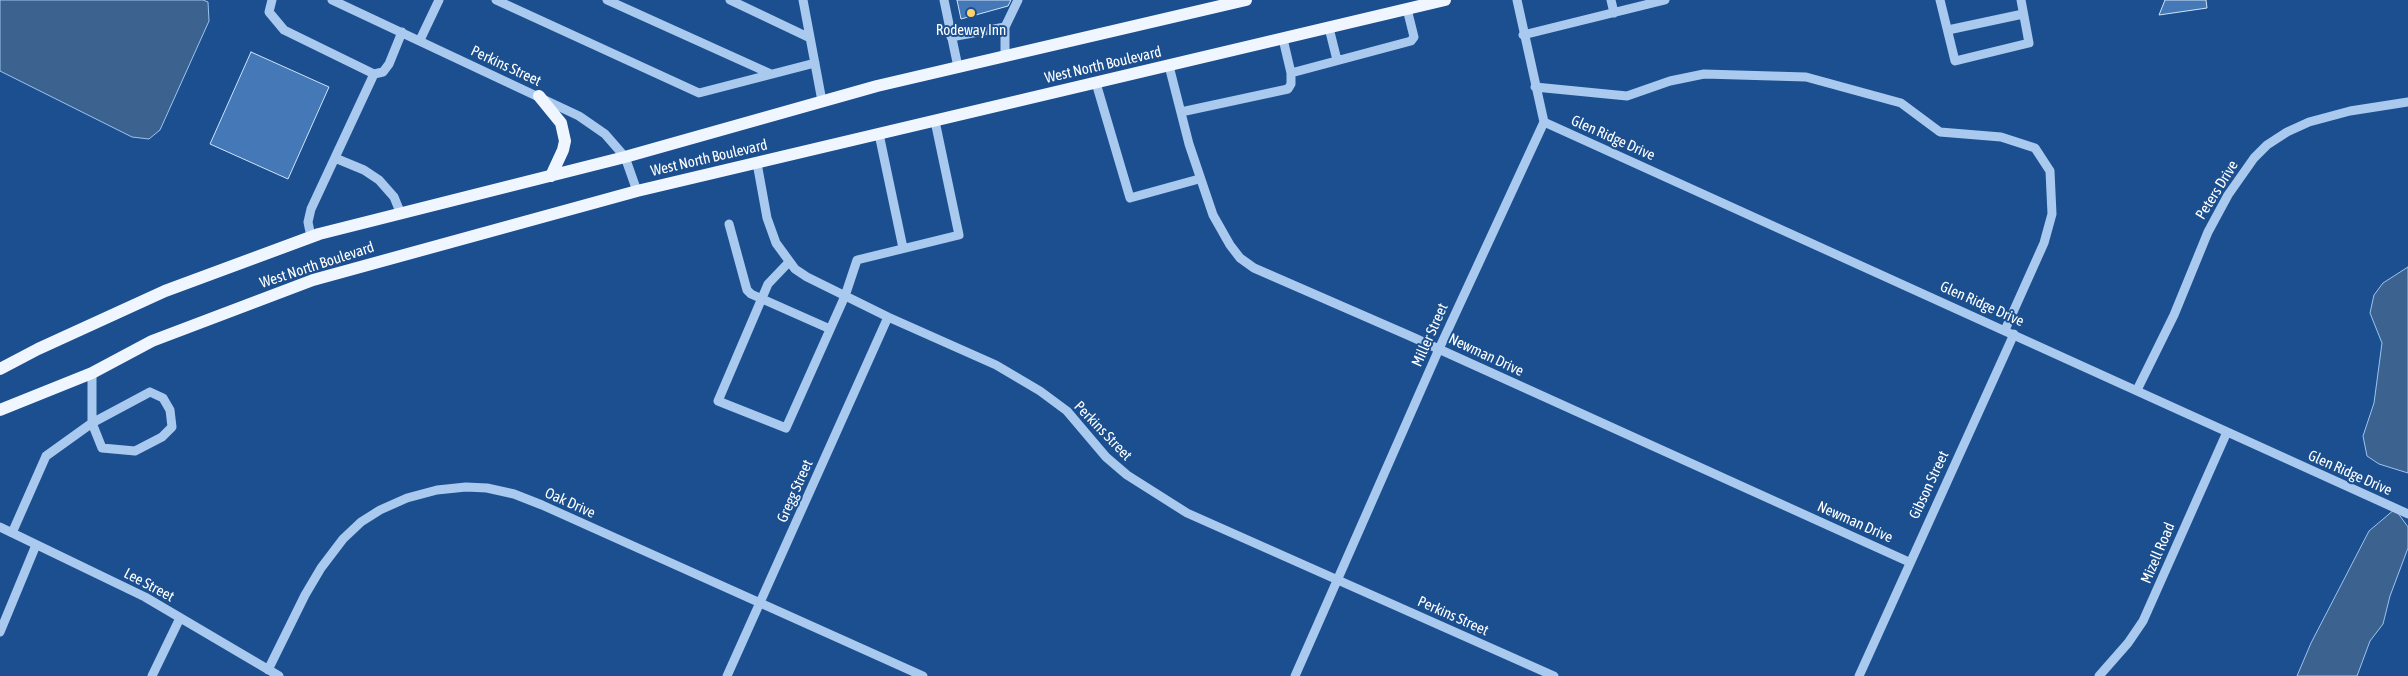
<!DOCTYPE html>
<style>
body{margin:0}
canvas{display:block;background:#1b4f8f}
</style>
<canvas width="2408" height="676"></canvas>
<script>
const ctx = document.querySelector('canvas').getContext('2d');
ctx.lineJoin = 'round';
function fill(path, color) { ctx.fillStyle = color; ctx.fill(path, 'evenodd'); }
const toPath = rows => new Path2D(rows.map(r => 'M' + r).join(''));
function stroke(path, color, width, dash) { ctx.strokeStyle = color; ctx.lineWidth = width; ctx.lineCap = dash ? 'butt' : 'round'; ctx.setLineDash(dash || []); ctx.stroke(path); }
function drawText(font, color, halo, rows, align = 'center') {
  ctx.font = font + ' "Asap Condensed",sans-serif'; ctx.lineWidth = 4; ctx.setLineDash([]); ctx.textBaseline = 'middle'; ctx.strokeStyle = halo; ctx.fillStyle = color; for (const [text, x, y, turn = 0] of rows) {
    ctx.save(); ctx.translate(x, y); ctx.rotate((+turn || 0) * Math.PI / 180); ctx.textAlign = isNaN(turn) ? turn : align; if (halo) ctx.strokeText(text, 0, 0); ctx.fillText(text, 0, 0); ctx.restore();
  }
}
const water = toPath([
 [0,0,203,0,208,2,209,21,160,130,149,139,132,137,0,71,0,0],
 [2408,267,2408,473,2379,464,2367,456,2363,436,2374,403,2382,343,2370,313,2374,295,2383,283,2408,267],
 [2395,509,2408,527,2408,548,2390,596,2383,624,2370,641,2357,676,2297,676,2311,643,2369,531,2395,509]
]);
fill(water, '#3c6290');
stroke(water, '#9cc4f0', 1);
const building = toPath([
 [957,0,1011,0,1008,6,961,19,957,0],
 [2165,0,2206,0,2207,8,2159,15,2165,0],
 [251,52,329,87,288,179,210,144,251,52]
]);
fill(building, '#4478b7');
stroke(building, '#cfe3fa', 1);
stroke(toPath([
 [272,0,269,12,284,30,374,74,383,72,389,64,402,32],
 [332,0,579,116,605,134,625,157,637,191],
 [496,0,699,93,815,63],
 [607,0,771,74],
 [730,0,810,38],
 [803,0,822,101],
 [944,0,958,67],
 [1611,0,1614,13],
 [1940,0,1955,61,2029,43,2021,0],
 [1005,27,1005,56],
 [1329,28,1337,60],
 [1948,30,2023,14],
 [1523,35,1665,0],
 [951,37,1005,27,1018,0],
 [420,40,439,0],
 [1169,66,1189,144,1213,215,1230,245,1240,258,1254,268,1410,336,1909,562],
 [1291,73,1411,41,1414,37,1407,9],
 [1096,83,1130,198,1199,179],
 [1535,87,1627,96,1670,81,1704,74,1806,77,1901,103,1940,132,2001,137,2035,148,2050,171,2052,214,2044,243,2005,330],
 [1181,112,1288,89,1291,84,1291,73,1283,39],
 [1544,122,2408,514],
 [879,134,903,248],
 [335,158,364,170,379,180,394,197,401,214],
 [757,163,767,218,776,243,795,269,807,277,888,317,996,365,1040,391,1067,411,1106,457,1127,475,1187,513,1554,676],
 [729,224,747,290,751,294,830,329],
 [311,237,308,222,311,209,374,74],
 [789,262,768,284,718,401,786,428,845,296,857,260,959,235,935,121],
 [2137,390,2174,315,2208,232,2228,195,2254,158,2267,145,2287,132,2309,122,2350,111,2408,102],
 [150,392,163,398,170,410,172,427,162,437,135,451,102,448,92,423,150,392],
 [0,527,145,597,279,676],
 [12,533,46,456,92,423,92,373],
 [0,632,36,545],
 [268,670,305,595,321,568,343,539,361,522,380,510,407,498,437,490,466,487,487,488,514,494,542,505,923,676],
 [152,676,180,618],
 [727,676,888,317],
 [1295,676,1439,349,1544,122,1517,0],
 [1859,676,2014,334],
 [2099,676,2128,643,2143,621,2227,432]
]), '#a9c9ee', 9);
stroke(toPath([
 [539,96,561,123,565,141,563,150,551,176],
 [0,369,38,349,165,291,319,234,625,157,877,86,1246,0],
 [0,410,92,373,152,341,313,280,637,191,1445,0]
]), '#f0f6ff', 12);
for (const [x, y, r, color] of [
 [971,13,5,"#ffd166"]
]) { const dot = new Path2D(); dot.arc(x, y, r, 0, 2 * Math.PI); ctx.fillStyle = color; ctx.fill(dot); stroke(dot, '#1b4f8f', 2); }
drawText('15px', '#fff', '#1b4f8f', [
 ["Rodeway Inn",971,30]
]);
drawText('15px', '#fff', '#1b4f8f', [
 ["West North Boulevard",1103,65,-13],
 ["Perkins Street",506,66,25],
 ["Glen Ridge Drive",1613,138,24],
 ["West North Boulevard",709,158,-13],
 ["Peters Drive",2217,190,-58],
 ["West North Boulevard",317,265,-18],
 ["Glen Ridge Drive",1982,304,24],
 ["Miller Street",1430,335,-66],
 ["Newman Drive",1486,355,25],
 ["Perkins Street",1103,431,46],
 ["Glen Ridge Drive",2350,473,24],
 ["Gibson Street",1929,485,-65],
 ["Gregg Street",795,491,-66],
 ["Oak Drive",570,503,24],
 ["Newman Drive",1855,522,24],
 ["Mizell Road",2158,553,-67],
 ["Lee Street",149,585,28],
 ["Perkins Street",1453,616,24]
]);
</script>
